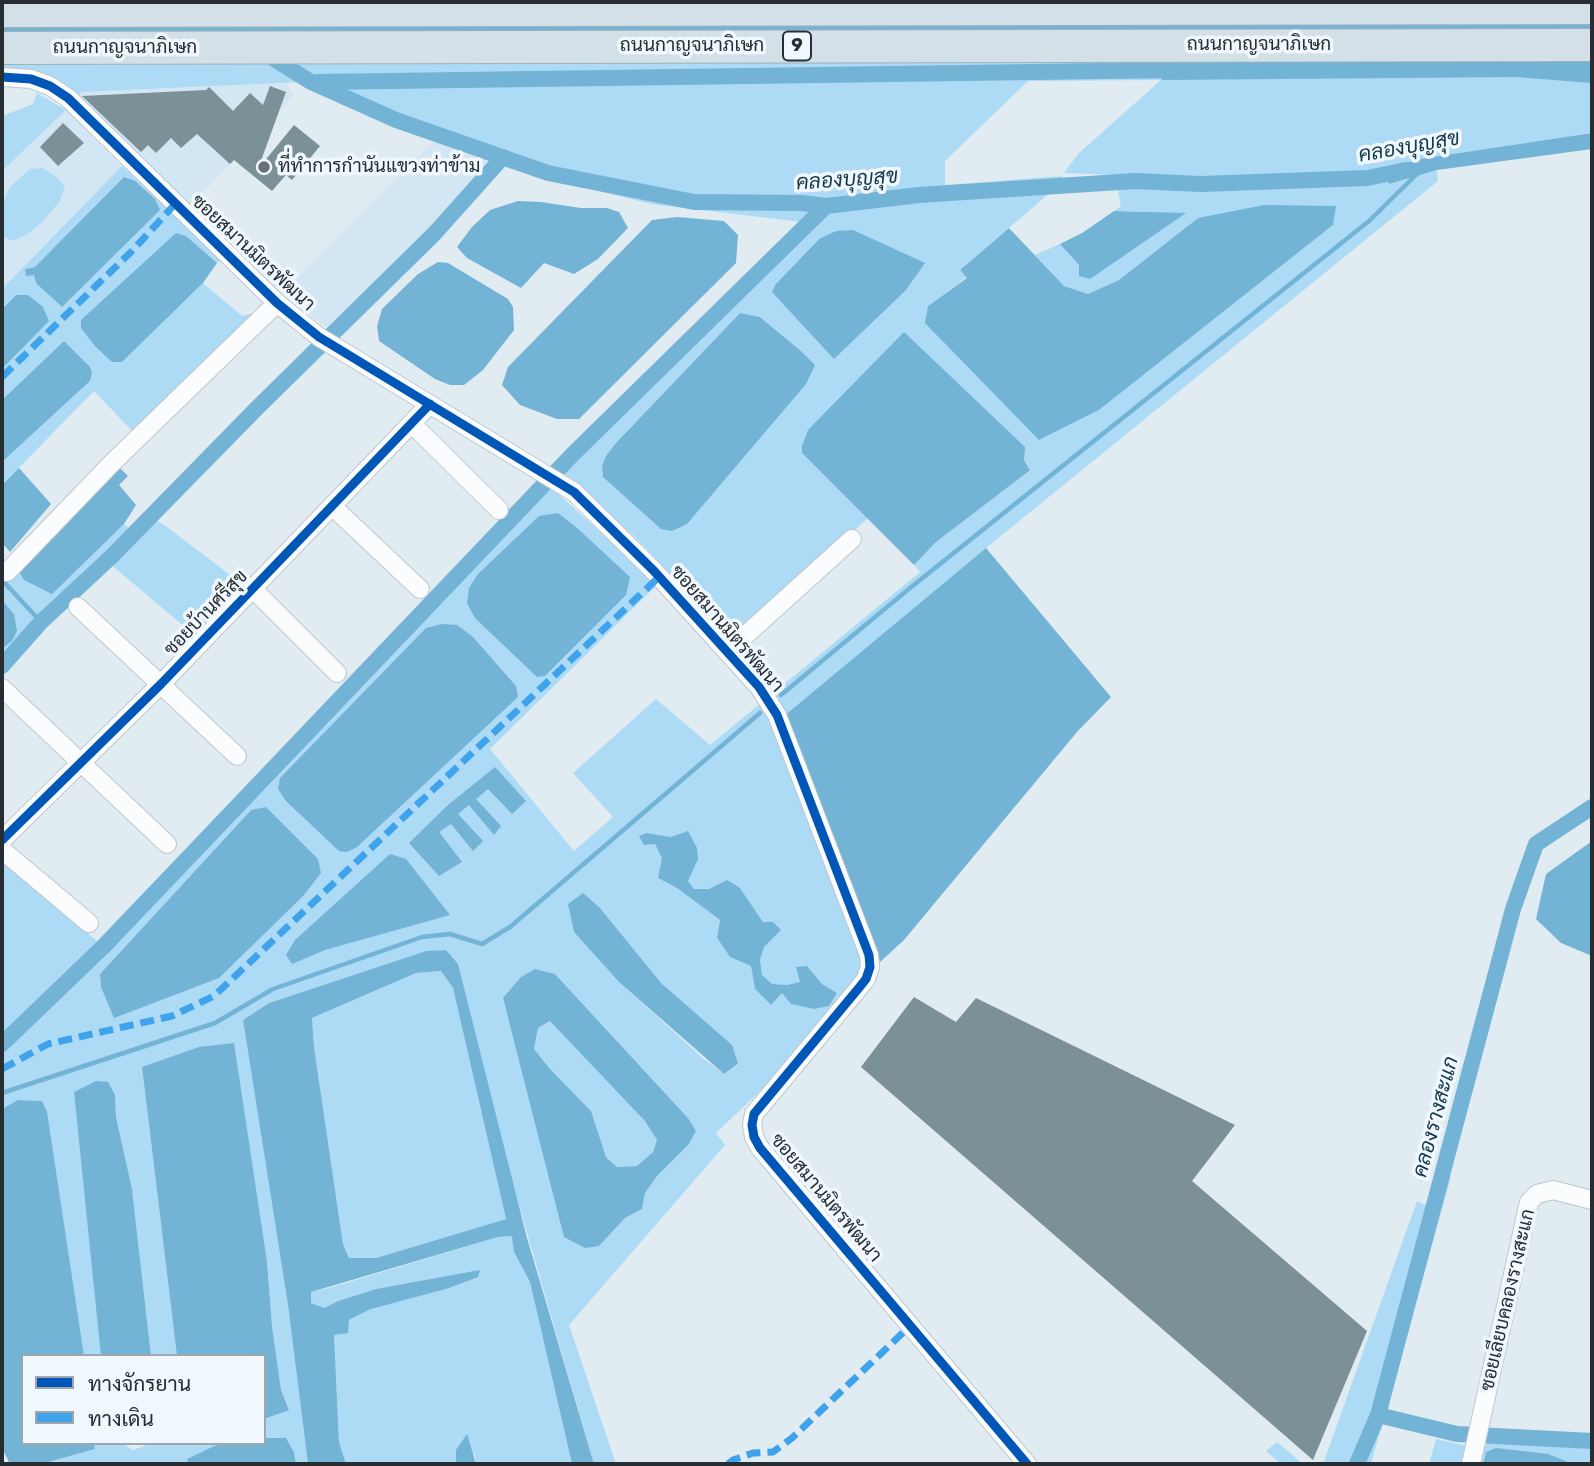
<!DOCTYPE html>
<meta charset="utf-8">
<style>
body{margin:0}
#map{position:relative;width:1594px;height:1466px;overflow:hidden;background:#e1ecf2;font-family:Rubik,Sarabun,sans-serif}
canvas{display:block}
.frame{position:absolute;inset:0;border:4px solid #272e33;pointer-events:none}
.legend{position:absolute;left:21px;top:1354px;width:245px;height:91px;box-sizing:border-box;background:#f0f8fd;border:2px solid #a0a7ac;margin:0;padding:9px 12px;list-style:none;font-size:21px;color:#272e33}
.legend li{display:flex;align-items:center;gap:14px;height:35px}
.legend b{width:35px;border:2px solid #a0a7ac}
</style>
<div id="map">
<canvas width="1594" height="1466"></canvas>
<div class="frame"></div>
<ul class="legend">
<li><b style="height:9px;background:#0057b8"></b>ทางจักรยาน</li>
<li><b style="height:9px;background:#3ea3eb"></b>ทางเดิน</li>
</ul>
</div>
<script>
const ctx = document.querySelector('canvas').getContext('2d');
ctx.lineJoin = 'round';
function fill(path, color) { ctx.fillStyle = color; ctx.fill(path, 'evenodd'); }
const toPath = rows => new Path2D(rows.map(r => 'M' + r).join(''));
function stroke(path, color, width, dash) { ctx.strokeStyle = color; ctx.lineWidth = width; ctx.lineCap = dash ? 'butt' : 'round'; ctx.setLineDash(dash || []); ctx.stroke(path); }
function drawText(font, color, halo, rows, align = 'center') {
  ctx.font = font + ' Rubik,Sarabun,sans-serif'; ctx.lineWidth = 7; ctx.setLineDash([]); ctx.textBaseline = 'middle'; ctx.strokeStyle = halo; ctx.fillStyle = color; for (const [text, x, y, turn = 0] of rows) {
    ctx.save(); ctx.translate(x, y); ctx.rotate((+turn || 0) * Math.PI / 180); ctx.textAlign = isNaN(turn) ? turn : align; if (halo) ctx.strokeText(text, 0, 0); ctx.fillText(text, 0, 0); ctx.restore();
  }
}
fill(toPath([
 [286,83,294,96,191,206,102,118,77,97,82,92],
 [66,110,122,166,2,289,2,171],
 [435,140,494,162,472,188,328,329,283,292]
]), '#d3e6f3');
fill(toPath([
 [2,2,1592,2,1592,133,1426,158,1384,168,1389,184,1437,170,1438,181,986,548,784,716,866,961,858,978,782,1070,716,1133,725,1145,569,1325,616,1464,594,1464,445,950,426,951,269,1003,243,1020,288,1305,308,1464,296,1464,294,1452,286,1438,264,1438,264,1419,289,1409,281,1390,272,1326,267,1262,142,1068,177,1356,151,1356,132,1189,116,1117,115,1095,74,1092,101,1347,101,1356,84,1356,41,1101,19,1100,2,1109,2,861,97,941,535,487,554,490,658,584,490,749,574,851,613,817,573,773,656,699,710,745,920,572,914,565,936,542,1030,469,1024,460,802,453,868,518,733,640,634,536,553,468,802,222,651,204,511,169,392,124,303,82,82,92,77,97,61,81,31,76,2,75],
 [1161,80,1079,153,1064,173,1115,175,1121,206,1114,211,1142,211,1079,265,1060,244,1035,255,1064,286,1088,294,1119,280,1198,218,1333,225,1099,410,1039,440,928,306,967,277,960,270,1053,190,1062,176,945,185,945,161,1028,81],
 [819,239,924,263,924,264,906,290,772,292,775,285],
 [740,313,760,317,801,351,814,365,603,477,602,466,606,456,615,444],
 [251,810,101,987,100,974],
 [648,833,671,837,688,881,694,889,740,888,763,922,781,930,764,946,760,960,762,975,772,984,787,985,801,982,807,966,822,984,837,993,814,1009,791,1004,782,992,771,1005,755,989,751,966,730,957,717,938,720,920,677,888,658,878,663,858],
 [600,908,662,984,738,1065,724,1074,705,1060,619,982,574,932],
 [535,969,555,974,688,1118,696,1131,689,1144,657,1176,645,1193,642,1209,625,1218,599,1246,527,1088,503,999],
 [37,93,66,110,2,171,2,116,33,104],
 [122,166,223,259,217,263,186,237,122,362,203,283,242,316,261,311,135,434,94,391,2,485,2,462,90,381,92,373,64,341,2,400,2,369,49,321,16,295,2,309,2,289],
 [34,267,62,307,37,283,34,275,25,269],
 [42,168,55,176,65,186,60,201,41,223,29,233,13,241,2,236,2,205,10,187,30,169],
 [151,519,163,524,246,587,198,638,109,563,2,670,2,649,12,641,14,614,2,600,2,571,89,557,124,524,138,535],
 [441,971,453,988,506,1219,376,1258,349,1258,343,1244,314,1047,312,1018,416,973],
 [551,1021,646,1121,657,1140,653,1152,637,1166,617,1167,606,1157,591,1111,550,1069,534,1049,538,1028],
 [1435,1172,1451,1177,1371,1464,1323,1464,1417,1201,1428,1206],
 [513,1236,514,1252,530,1282,572,1464,476,1464,475,1455,456,1450,456,1464,346,1464,339,1442,334,1335,348,1321,371,1309,446,1289,480,1271,376,1289,338,1301,324,1308,311,1303,311,1292,336,1286,498,1237],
 [1436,1439,1468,1446,1464,1464,1429,1464],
 [1493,1439,1592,1447,1592,1464,1567,1464,1566,1461,1486,1452,1483,1464,1478,1464,1481,1450],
 [1277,1442,1303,1464,1281,1464,1266,1451],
 [94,1443,122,1443,133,1450,153,1443,226,1443,214,1446,187,1459,188,1464,41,1464,95,1449]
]), '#addaf5');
fill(toPath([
 [2,2,1592,2,1592,83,1516,77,1162,80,1150,59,2,57],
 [1592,133,1592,149,1437,170,1389,184,1383,168,1426,158],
 [124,177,135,181,155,199,160,210,62,307,36,283,34,275,26,276,25,269,35,267],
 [518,201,541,202,581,208,607,208,619,212,628,228,598,259,574,274,544,263,521,288,467,258,457,247,472,227,490,210],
 [1264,205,1336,206,1333,225,1099,410,1039,440,925,323,928,306,967,278,960,270,1009,228,1064,286,1088,294,1119,280,1198,218],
 [1114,211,1186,213,1090,279,1079,276,1079,265,1060,244,1082,233],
 [677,217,724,221,738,235,736,263,579,419,557,419,520,405,502,385,508,367,652,220],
 [853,230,925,263,906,290,834,359,772,292,775,285,819,239,836,231],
 [176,233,186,236,217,263,203,283,122,362,112,362,95,346,81,328,81,320],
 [438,262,448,263,508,299,513,307,514,330,483,370,464,385,450,385,435,379,379,341,377,326,382,309,418,274],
 [16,295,28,295,43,307,49,321,2,369,2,309],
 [740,313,760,317,801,351,815,365,806,384,687,524,672,531,661,529,603,477,602,466,606,456,615,444],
 [904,332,1025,447,1024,460,1030,470,936,542,914,565,802,453,802,446,808,430],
 [64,341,90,367,92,373,90,381,2,462,2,400],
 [117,465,128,476,119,485,136,505,124,524,52,594,24,580,17,568],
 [19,468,51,504,10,552,2,543,2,485],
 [558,513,576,527,630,577,626,595,545,676,537,677,475,618,467,603,469,588,478,574,539,516],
 [986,548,1111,697,1077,732,904,940,880,962,784,716],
 [2,600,14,614,17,631,12,641,2,649],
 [442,624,457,625,472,636,516,686,518,697,357,847,347,852,339,851,286,801,278,789,280,778,426,628],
 [495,767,526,801,512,814,488,789,476,799,501,826,494,835,469,805,458,814,483,841,473,851,451,824,439,832,462,862,439,876,409,843,448,805],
 [266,807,318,859,321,873,303,896,219,978,114,1018,101,987,100,974,251,810],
 [688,831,697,848,698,859,688,881,694,889,709,889,727,880,740,888,763,922,773,922,781,930,764,947,760,960,762,975,772,984,787,985,800,982,796,967,807,966,822,984,837,993,829,1006,814,1009,791,1004,782,993,771,1005,755,989,751,966,730,957,717,938,720,920,677,888,658,878,662,858,655,844,644,845,639,836,647,833,671,837],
 [1592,841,1592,956,1561,943,1536,919,1546,874],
 [390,854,406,859,450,915,325,950,292,964,286,955,295,940],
 [583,893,600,908,662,984,732,1045,738,1064,724,1074,619,982,574,932,568,904],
 [446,950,458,964,527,1238,594,1464,572,1464,530,1282,514,1252,512,1236,498,1237,311,1292,311,1303,324,1308,338,1301,376,1289,480,1270,478,1277,446,1289,371,1309,349,1320,348,1333,334,1335,339,1442,346,1464,308,1464,288,1305,243,1020,269,1003,426,951],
 [441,971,453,988,506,1219,376,1258,349,1258,343,1244,314,1047,312,1018,416,973],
 [535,969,555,974,688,1118,696,1131,689,1144,657,1176,645,1193,642,1209,625,1218,599,1246,585,1248,564,1237,503,998,521,977],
 [550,1021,645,1121,657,1140,653,1152,637,1166,617,1167,606,1157,591,1111,550,1069,534,1049,538,1028],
 [234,1043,267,1262,272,1326,281,1390,289,1410,264,1419,264,1356,177,1356,142,1067,199,1047],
 [96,1081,108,1082,115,1095,116,1117,132,1189,151,1356,101,1356,74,1092],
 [18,1100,42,1101,47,1112,84,1356,23,1356,23,1443,94,1443,95,1449,41,1464,10,1464,2,1448,2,1109],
 [467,1434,476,1464,456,1464,456,1450],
 [264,1438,286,1438,294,1452,296,1464,188,1464,187,1459,214,1446,226,1443,264,1443],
 [1496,1448,1548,1454,1566,1461,1567,1464,1483,1464,1486,1452]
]), '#73b3d5');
stroke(toPath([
 [2,580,41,622],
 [781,695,910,588,1369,221,1419,172],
 [2,1093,215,1023,273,989,422,937,450,934,482,944,510,927,760,713]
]), '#73b3d5', 4.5);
stroke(toPath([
 [263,52,311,82,396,120,548,173,694,202,801,203,826,206,919,195,1135,181,1201,184,1367,178,1406,170],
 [317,82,1177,70],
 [2,666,41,622,111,557,257,408,434,234,503,157],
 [2,1044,105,945,572,455,826,206],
 [1378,1415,1457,1434,1592,1441],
 [1357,1464,1378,1415,1513,909,1536,844,1592,807]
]), '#73b3d5', 16);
fill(toPath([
 [270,86,286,92,258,169,294,125,320,146,292,180,286,175,272,191,234,160,230,164,197,134,181,148,171,138,156,153,148,145,141,152,82,96,206,90,209,87,233,111,250,93,263,105],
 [63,123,84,143,58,166,40,147],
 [914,997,956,1022,976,998,1235,1125,1192,1181,1367,1331,1313,1460,861,1067]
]), '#7c9098');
const minor = toPath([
 [2,77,31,79,50,86,68,98,277,303,319,337,574,492,654,571,759,687,777,715,869,955,870,967,866,979,858,989,754,1114,752,1125,754,1137,760,1148,1027,1464],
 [412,424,499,510],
 [333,507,420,589],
 [7,572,111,464,277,303],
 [253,589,337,673],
 [78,607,237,756],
 [727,652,852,539],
 [2,688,167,844],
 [2,840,161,684,430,404],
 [2,850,89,923],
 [1471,1464,1529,1202,1537,1194,1553,1190,1592,1200]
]);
const motorway = toPath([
 [2,11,1592,8],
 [2,48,1592,45]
]);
stroke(minor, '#bfc7cc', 20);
stroke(motorway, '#9eb1ba', 34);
stroke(minor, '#fafcfd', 18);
stroke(motorway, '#d3e0e8', 32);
stroke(toPath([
 [2,377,131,252,175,204],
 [2,1069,48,1044,172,1016,214,996,659,577],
 [728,1464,733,1460,753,1453,773,1452,792,1438,910,1326]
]), '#3ea3eb', 7, [14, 7]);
stroke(toPath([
 [2,77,31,79,50,86,68,98,277,303,319,337,574,492,654,571,759,687,777,715,869,955,870,967,866,979,858,989,754,1114,752,1125,754,1137,760,1148,1027,1464],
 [2,840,161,684,430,404]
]), '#0057b8', 9);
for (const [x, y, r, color] of [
 [264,167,7,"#687076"]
]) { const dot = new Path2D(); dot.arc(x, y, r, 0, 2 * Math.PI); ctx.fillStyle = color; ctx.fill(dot); stroke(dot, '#f0f8fd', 2.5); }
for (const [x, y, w] of [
 [797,46,28]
]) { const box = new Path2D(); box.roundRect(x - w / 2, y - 14.5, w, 29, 5); ctx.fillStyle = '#f0f8fd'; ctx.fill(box); stroke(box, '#272e33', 2); }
drawText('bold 18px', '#272e33', null, [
 ["9",797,46]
]);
drawText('19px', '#272e33', '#f0f8fd', [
 ["ถนนกาญจนาภิเษก",1259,45],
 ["ถนนกาญจนาภิเษก",692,46],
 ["ถนนกาญจนาภิเษก",125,48],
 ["ซอยสมานมิตรพัฒนา",253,253,43],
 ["ซอยบ้านศรีสุข",206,613,-46],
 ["ซอยสมานมิตรพัฒนา",727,629,49],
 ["ซอยสมานมิตรพัฒนา",826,1198,50],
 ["ซอยเลียบคลองรางสะแก",1508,1300,-77]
]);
drawText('19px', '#272e33', '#f0f8fd', [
 ["ที่ทำการกำนันแขวงท่าข้าม",278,167]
], 'left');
drawText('italic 21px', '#14394d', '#f0f8fd', [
 ["คลองบุญสุข",1409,147,-10],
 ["คลองบุญสุข",847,180,-4],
 ["คลองรางสะแก",1436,1117,-75]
]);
</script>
